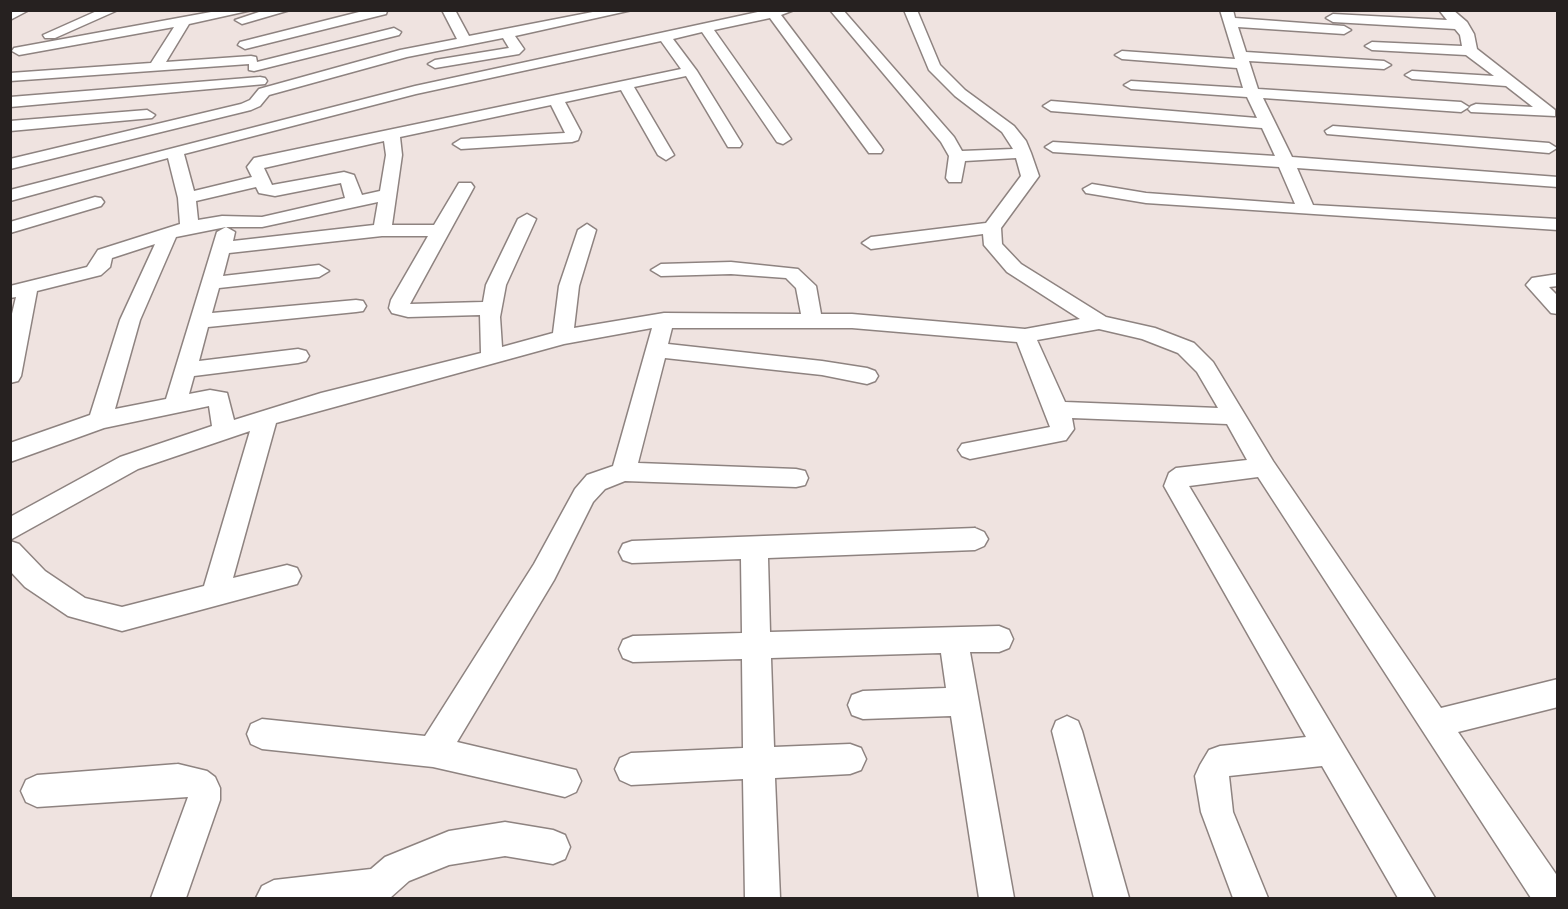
<!DOCTYPE html>
<style>
body{margin:0}
#map{position:relative;width:1568px;height:909px;overflow:hidden;background:#efe3e0;font-family:Ubuntu,sans-serif}
canvas{display:block}
.frame{position:absolute;inset:0;border:12px solid #262120;pointer-events:none}
</style>
<div id="map">
<canvas width="1568" height="909"></canvas>
<div class="frame"></div>
</div>
<script>
const ctx = document.querySelector('canvas').getContext('2d');
ctx.lineJoin = 'round';
const toPath = rows => new Path2D(rows.map(r => 'M' + r).join(''));
function stroke(path, color, width, dash) { ctx.strokeStyle = color; ctx.lineWidth = width; ctx.lineCap = dash ? 'butt' : 'round'; ctx.setLineDash(dash || []); ctx.stroke(path); }
function fill(path, color) { ctx.fillStyle = color; ctx.fill(path, 'evenodd'); }
const minor = toPath([
 [11,10,29,10,10,20,11,10],
 [99,10,118,10,55,38,45,38,43,35,99,10],
 [222,10,252,10,189,24,166,62,251,56,256,57,257,62,394,28,401,32,399,35,254,71,249,70,249,64,10,81,10,73,151,63,174,27,19,55,12,51,14,48,222,10],
 [265,10,290,10,242,24,235,20,265,10],
 [367,10,387,11,386,14,245,49,238,45,240,42,367,10],
 [442,10,455,10,469,36,603,10,632,10,515,36,524,49,519,54,435,68,428,64,435,60,509,48,503,38,407,57,269,95,260,106,251,110,10,169,10,159,241,104,250,100,259,89,400,50,457,39,442,10],
 [767,10,794,10,781,15,881,147,883,150,881,153,869,153,770,18,714,30,791,139,783,144,777,142,702,32,673,39,697,71,742,144,740,147,728,147,686,76,634,87,674,155,666,160,658,155,621,90,565,102,581,132,578,140,572,142,461,149,453,144,461,139,565,133,551,105,400,137,402,155,392,225,434,225,459,183,471,183,474,187,410,304,483,302,486,285,518,219,527,214,536,219,506,285,500,317,502,347,553,333,559,286,578,230,587,224,596,230,579,286,574,328,664,313,801,314,796,288,786,278,731,274,661,276,651,270,661,264,731,262,798,269,816,286,821,314,852,314,1025,329,1080,319,1007,272,984,245,983,234,871,249,862,243,871,237,986,223,1021,176,1016,158,965,161,961,182,949,182,946,178,949,156,941,142,830,10,843,10,954,137,962,151,1013,149,1002,132,955,96,929,70,904,10,917,10,940,65,965,90,1014,126,1026,141,1031,153,1039,176,1001,228,1002,244,1021,264,1106,317,1155,328,1194,343,1213,362,1273,461,1441,708,1558,679,1558,707,1458,732,1558,877,1558,898,1531,898,1258,477,1189,486,1435,898,1398,898,1322,766,1229,776,1233,812,1268,898,1233,898,1201,812,1195,776,1200,765,1209,750,1220,746,1306,737,1164,486,1169,473,1176,468,1247,460,1227,424,1072,418,1074,429,1066,440,970,459,962,456,958,450,962,444,1050,427,1017,342,852,328,672,328,668,344,822,361,867,368,875,371,878,376,875,381,867,384,822,375,665,358,638,463,796,469,805,471,808,478,805,485,796,487,625,481,605,489,593,502,554,580,457,742,576,770,581,781,576,792,565,797,433,767,262,749,251,744,247,734,251,724,262,719,425,736,534,564,575,489,587,475,613,466,652,328,564,344,276,423,233,578,287,565,297,568,301,576,297,584,122,631,68,616,25,587,10,571,10,541,19,544,45,571,85,598,122,607,204,586,250,431,138,469,10,540,10,517,120,457,212,426,209,406,104,428,10,462,10,443,90,415,120,320,155,244,112,258,110,267,101,275,37,291,21,376,18,381,10,383,10,322,16,297,10,298,10,286,87,267,98,250,180,224,178,198,168,158,10,201,10,190,415,86,767,10],
 [661,41,681,69,254,158,247,167,252,177,194,191,184,154,416,94,661,41],
 [384,141,386,155,380,191,362,195,354,175,344,172,272,185,264,168,384,141],
 [341,183,345,198,262,217,222,216,198,220,196,201,256,187,259,193,275,196,341,183],
 [378,202,374,225,233,241,235,232,226,227,262,227,378,202],
 [226,227,217,232,166,399,115,409,140,320,176,237,226,227],
 [382,236,428,236,391,300,389,308,392,313,408,317,480,315,481,353,321,393,234,420,227,393,210,390,189,394,194,376,298,363,306,361,309,356,306,351,298,349,199,361,208,327,356,312,363,311,366,306,363,301,356,300,212,313,219,288,319,277,329,271,319,265,223,276,229,253,382,236],
 [1099,329,1142,339,1178,353,1197,372,1218,408,1065,402,1037,340,1099,329],
 [1220,10,1233,10,1235,18,1344,26,1351,30,1344,34,1238,27,1246,52,1384,61,1391,65,1384,69,1249,61,1258,89,1461,102,1469,107,1461,112,1263,98,1292,157,1558,177,1558,187,1297,168,1313,205,1558,219,1558,230,1146,203,1086,193,1083,189,1092,184,1146,193,1295,204,1279,167,1053,152,1045,147,1053,142,1275,156,1262,128,1051,111,1043,106,1051,101,1257,118,1247,97,1131,89,1124,85,1131,81,1243,88,1237,68,1122,59,1115,55,1122,51,1235,59,1220,10],
 [1439,10,1453,10,1467,22,1474,34,1477,49,1555,110,1555,116,1471,112,1468,109,1471,106,1476,104,1533,107,1506,86,1412,79,1405,75,1412,71,1494,76,1466,55,1372,50,1365,46,1372,42,1462,46,1460,35,1455,29,1333,22,1326,18,1333,14,1447,20,1439,10],
 [260,77,265,78,267,81,265,84,10,107,10,97,260,77],
 [147,110,155,115,152,118,10,131,10,121,147,110],
 [1333,126,1549,143,1557,148,1549,153,1327,134,1325,131,1333,126],
 [95,197,101,198,104,202,101,206,10,233,10,222,95,197],
 [1558,274,1558,286,1549,287,1558,296,1558,314,1551,313,1526,285,1532,278,1558,274],
 [975,528,984,532,988,539,984,546,975,550,768,558,770,632,999,626,1009,630,1013,639,1009,648,999,652,970,652,1014,898,979,898,951,716,863,719,852,715,848,705,852,695,863,691,946,688,941,653,771,658,774,747,850,744,861,748,866,759,861,770,850,774,775,778,780,898,745,898,743,779,631,785,620,780,615,769,620,758,631,753,743,748,742,659,633,662,623,658,619,649,623,640,633,636,742,633,741,559,632,563,623,560,619,552,623,544,632,541,975,528],
 [1067,716,1078,721,1082,731,1129,898,1094,898,1052,731,1056,721,1067,716],
 [178,764,207,771,215,777,220,788,220,800,186,898,151,898,188,797,37,807,26,802,21,791,26,780,37,775,178,764],
 [505,822,553,830,565,835,570,847,565,859,553,864,505,856,449,865,409,881,390,898,256,898,262,886,274,880,371,869,385,857,449,831,505,822]
]);
stroke(minor, '#8e8380', 3);
fill(minor, '#fff');
</script>
